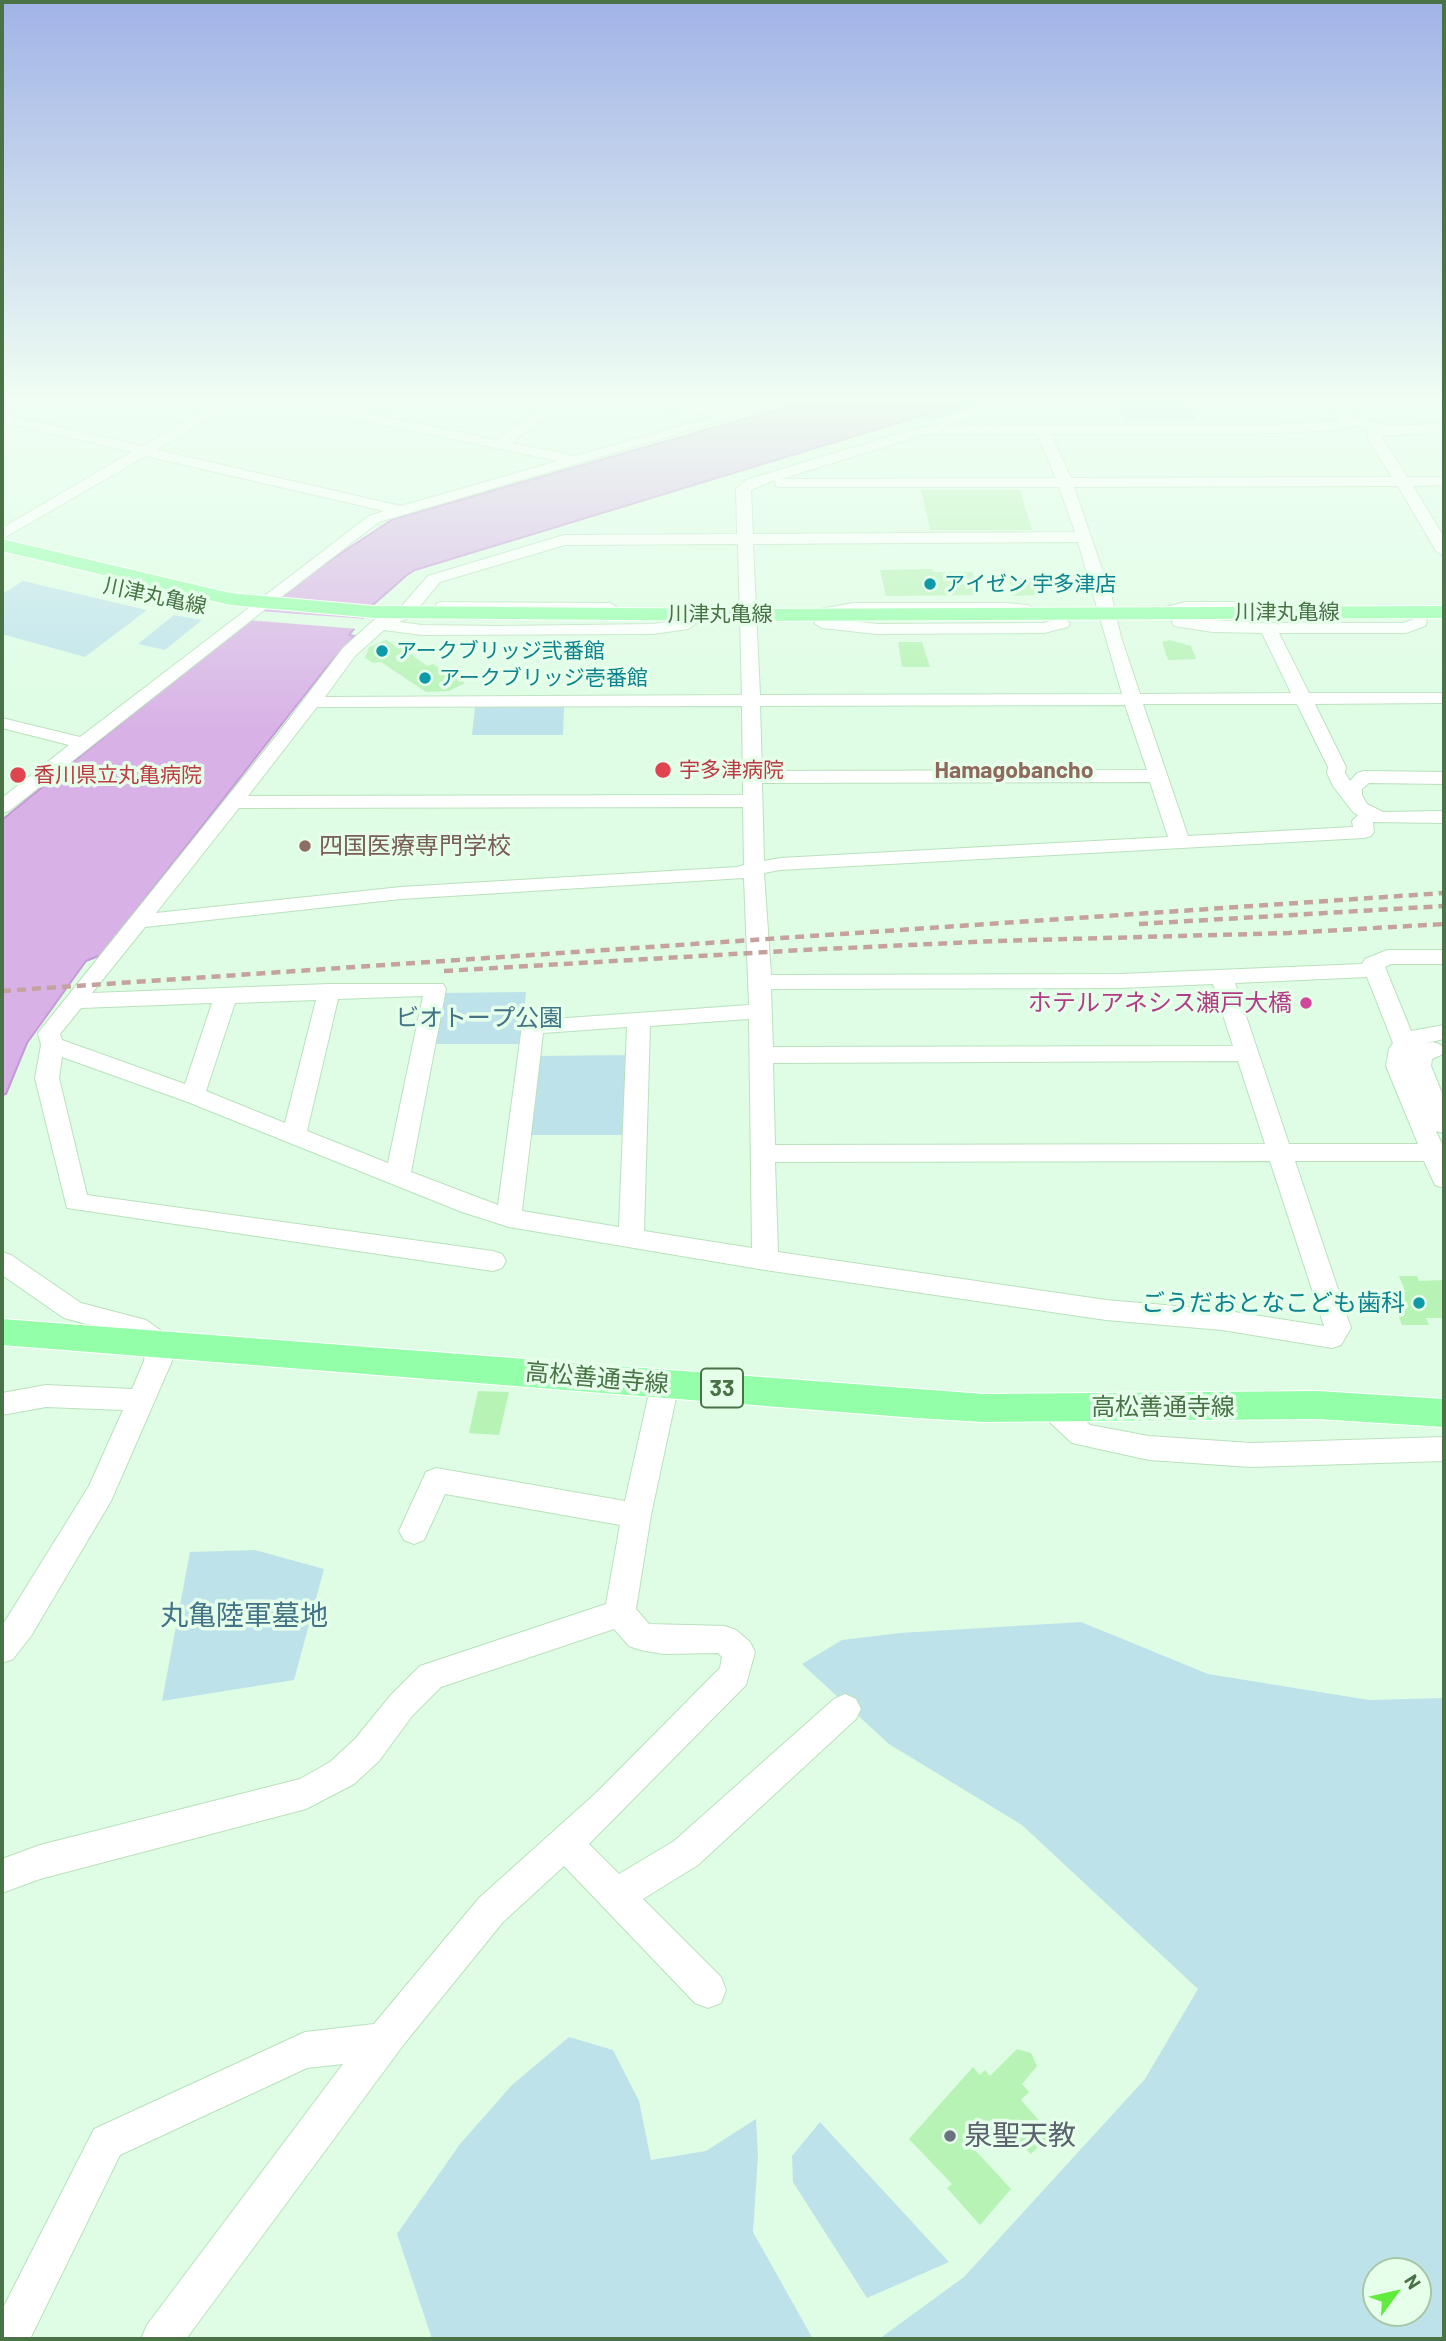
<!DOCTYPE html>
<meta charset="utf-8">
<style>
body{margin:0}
#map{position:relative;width:1446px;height:2341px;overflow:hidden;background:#defde4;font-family:Barlow,sans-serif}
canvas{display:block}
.frame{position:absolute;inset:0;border:4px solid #497346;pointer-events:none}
.north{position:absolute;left:1362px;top:2257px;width:70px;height:70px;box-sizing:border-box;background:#e5ffea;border:2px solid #a7c7a8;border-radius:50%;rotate:57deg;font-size:19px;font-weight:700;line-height:28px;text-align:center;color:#497346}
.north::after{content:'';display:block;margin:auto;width:24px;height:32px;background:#61ec3d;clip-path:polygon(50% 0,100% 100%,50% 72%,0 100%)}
</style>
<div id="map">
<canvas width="1446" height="2341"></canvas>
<div class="frame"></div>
<div class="north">N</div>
</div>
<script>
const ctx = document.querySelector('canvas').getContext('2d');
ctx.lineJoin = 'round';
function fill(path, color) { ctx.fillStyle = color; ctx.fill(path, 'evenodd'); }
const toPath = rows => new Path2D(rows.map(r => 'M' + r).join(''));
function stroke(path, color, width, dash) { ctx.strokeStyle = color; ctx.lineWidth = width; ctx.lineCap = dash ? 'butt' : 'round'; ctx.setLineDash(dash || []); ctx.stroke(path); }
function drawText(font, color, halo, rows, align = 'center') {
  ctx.font = font + ' Barlow,"Noto Sans JP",sans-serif'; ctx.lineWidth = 7; ctx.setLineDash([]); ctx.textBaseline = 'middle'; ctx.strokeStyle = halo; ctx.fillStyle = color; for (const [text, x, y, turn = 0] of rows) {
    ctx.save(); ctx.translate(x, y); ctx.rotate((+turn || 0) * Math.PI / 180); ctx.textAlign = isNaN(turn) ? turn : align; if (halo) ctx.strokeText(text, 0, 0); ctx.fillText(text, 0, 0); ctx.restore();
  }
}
fill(toPath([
 [976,400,1003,400,932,422,920,417],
 [1116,400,1188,400,1198,421,1125,421],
 [23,581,147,610,85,657,2,634,2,594],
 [174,615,202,620,165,650,138,644],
 [475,707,564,707,563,735,472,735],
 [526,992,522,1044,432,1044,442,993],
 [630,1055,626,1135,529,1135,538,1056],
 [255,1550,324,1569,294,1680,162,1701,190,1552],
 [1081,1622,1208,1674,1369,1700,1444,1698,1444,2339,879,2339,964,2277,1145,2079,1198,1989,1022,1825,889,1744,802,1664,842,1640,900,1633],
 [1376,2271,1418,2271,1418,2313,1376,2313],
 [569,2037,613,2050,639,2101,651,2160,706,2151,756,2119,758,2155,753,2232,813,2339,432,2339,397,2234,460,2144,512,2085],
 [820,2122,949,2262,867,2298,793,2182,792,2156]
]), '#bde2ea');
const water = toPath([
 [811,400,973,400,415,570,407,575,374,604,349,635,355,636,325,669,101,955,86,961,27,1043,6,1094,2,1095,2,820,276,596,393,519,811,400]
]);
fill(water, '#d8b2e6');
stroke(water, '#c798d9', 2);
fill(toPath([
 [258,611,366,619,358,629,247,620]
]), '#defde4');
fill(toPath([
 [921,490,1020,490,1032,530,930,530],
 [932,569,933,572,973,572,979,595,886,596,880,570],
 [1009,578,1033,578,1038,595,1013,596],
 [386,640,396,646,399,645,427,666,433,664,465,683,449,691,426,692,381,662,373,663,365,658,369,647],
 [1170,640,1191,646,1196,659,1168,660,1162,642],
 [898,642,922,642,930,667,902,667],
 [1399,1276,1417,1276,1419,1281,1444,1280,1444,1318,1426,1318,1429,1325,1402,1325,1389,1289,1404,1288],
 [478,1391,509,1392,499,1435,469,1433],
 [1017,2049,1031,2053,1037,2066,1022,2084,1029,2092,1021,2100,1051,2134,1031,2154,1002,2125,974,2149,1011,2189,980,2225,947,2188,952,2184,909,2139,973,2067,980,2075,985,2070,990,2076]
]), '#b6f3b5');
const minor = toPath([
 [222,400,239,400,157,450,401,506,558,461,284,404,277,400,305,400,497,440,552,400,568,400,512,443,575,456,713,417,648,404,641,400,671,400,730,412,770,400,793,400,379,522,268,607,9,811,2,813,2,798,69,745,2,728,2,718,80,737,369,516,384,511,146,456,2,539,2,528,132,452,2,422,2,414,142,446,222,400],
 [997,400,1019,400,944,426,1277,425,1340,421,1329,400,1343,400,1353,418,1363,418,1384,426,1444,424,1444,432,1381,436,1407,477,1444,477,1444,485,1413,486,1444,537,1444,556,1436,551,1398,486,1074,487,1112,598,1121,637,1140,694,1291,693,1262,633,1213,632,1180,627,1174,626,1172,622,1174,618,1268,623,1403,623,1419,617,1425,618,1427,622,1425,626,1406,633,1279,633,1309,693,1444,693,1444,703,1315,704,1346,767,1345,773,1350,781,1357,773,1364,771,1444,772,1444,784,1369,783,1362,789,1362,795,1367,804,1383,812,1444,811,1444,823,1373,822,1374,832,1371,836,1364,838,780,870,764,873,771,975,1120,974,1362,964,1365,959,1387,950,1444,950,1444,964,1391,964,1385,967,1411,1031,1444,1025,1444,1039,1422,1044,1433,1042,1441,1045,1444,1050,1441,1055,1432,1059,1431,1066,1444,1098,1444,1133,1436,1131,1442,1144,1444,1144,1444,1188,1435,1185,1424,1161,1295,1161,1351,1328,1341,1345,1332,1348,1222,1330,1106,1320,765,1270,509,1227,462,1212,185,1101,62,1057,59,1078,87,1195,493,1251,502,1254,506,1261,502,1268,493,1271,67,1208,35,1078,41,1045,38,1033,277,735,343,648,374,620,399,609,428,576,564,535,737,534,736,489,746,480,920,427,940,426,935,422,937,419,997,400],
 [1357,425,1369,429,1367,436,1369,441,1392,477,1071,478,1051,434,1277,433,1336,430,1357,425],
 [926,434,1037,434,1056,478,781,479,926,434],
 [775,480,776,486,781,487,1059,487,1075,532,753,534,751,490,775,480],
 [1078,542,1122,694,760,695,753,544,1078,542],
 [738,544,742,695,325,697,355,656,384,630,422,635,653,634,688,629,696,624,688,619,653,624,499,626,422,625,399,622,411,617,440,582,565,545,738,544],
 [1143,704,1297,704,1328,767,1327,773,1333,786,1353,812,1358,815,1352,821,1353,827,1188,836,1143,704],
 [1125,705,1147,770,762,771,760,706,1125,705],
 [742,706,743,795,248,796,317,707,742,706],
 [1150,782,1168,837,780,858,764,861,762,783,1150,782],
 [743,807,744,865,737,867,401,887,156,913,239,808,743,807],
 [744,878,749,1005,525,1021,522,1026,498,1205,411,1172,446,989,443,984,329,984,92,993,145,927,401,899,744,878],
 [1367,977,1393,1043,1389,1049,1386,1066,1418,1144,1289,1144,1235,983,1367,977],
 [1213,984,1233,1046,773,1047,771,989,1120,988,1213,984],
 [423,996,388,1163,307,1131,338,999,423,996],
 [316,1000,285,1123,206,1091,235,1003,316,1000],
 [212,1003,185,1084,62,1040,60,1034,81,1008,212,1003],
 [749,1019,752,1248,644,1231,650,1026,749,1019],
 [627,1027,619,1227,522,1211,543,1033,627,1027],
 [1238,1061,1265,1144,775,1145,773,1063,1238,1061],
 [1270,1161,1324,1326,1222,1310,1106,1300,778,1252,775,1162,1270,1161],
 [443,602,610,603,618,608,610,613,437,611,435,607,437,603,443,602],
 [1186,602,1236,602,1244,607,1236,612,1187,612,1164,618,1156,613,1158,609,1186,602],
 [854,603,1006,603,1028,605,1036,610,1028,615,854,613,825,618,877,624,1043,623,1062,618,1070,623,1068,627,1044,633,877,634,822,628,814,623,819,619,812,614,814,610,854,603],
 [2,1252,11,1255,81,1303,146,1320,170,1337,173,1344,172,1361,111,1501,31,1636,13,1659,2,1663,2,1626,89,1486,123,1410,46,1407,2,1415,2,1393,46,1385,132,1389,144,1361,146,1348,129,1335,64,1318,2,1275,2,1252],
 [665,1373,675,1376,679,1384,651,1515,636,1609,649,1624,725,1626,736,1630,750,1642,755,1652,746,1685,589,1844,619,1874,674,1841,834,1699,845,1694,856,1699,861,1709,856,1719,698,1865,643,1899,721,1977,726,1990,721,2003,708,2008,695,2003,564,1866,503,1922,404,2044,186,2339,141,2339,147,2325,343,2064,307,2068,120,2155,30,2339,2,2339,2,2310,94,2129,305,2032,374,2024,479,1898,596,1793,720,1668,722,1657,718,1653,664,1654,640,1650,629,1646,614,1629,441,1687,412,1716,379,1761,354,1784,306,1809,40,1879,2,1893,2,1859,40,1845,300,1779,330,1762,355,1739,390,1696,420,1666,606,1604,620,1525,445,1494,424,1540,414,1544,404,1540,399,1531,426,1472,436,1468,625,1501,651,1384,655,1376,665,1373],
 [1052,1396,1062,1399,1090,1425,1149,1436,1251,1443,1444,1437,1444,1461,1251,1467,1149,1460,1072,1443,1042,1415,1038,1407,1042,1399,1052,1396]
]);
const major = toPath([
 [2,539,230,593,375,606,748,609,1444,606,1444,618,748,621,375,618,230,605,2,551,2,539],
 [2,1319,984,1394,1317,1391,1444,1399,1444,1427,1317,1419,984,1422,916,1418,2,1345,2,1319]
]);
stroke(minor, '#bae1bc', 2);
stroke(major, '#fff', 2);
fill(minor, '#fff');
fill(major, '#93ffa9');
stroke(toPath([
 [1139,924,1444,906],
 [444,971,803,950,995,941,1289,933,1444,924],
 [2,991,1444,893]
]), '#c5a29e', 4.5, [9, 6]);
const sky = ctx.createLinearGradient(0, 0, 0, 728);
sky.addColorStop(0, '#a1b3e7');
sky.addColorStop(0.55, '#f0fef3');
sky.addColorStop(1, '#f0fef300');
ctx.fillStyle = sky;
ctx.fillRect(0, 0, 1446, 728);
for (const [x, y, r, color] of [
 [930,584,7,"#0f9aa8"],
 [382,651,7,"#0f9aa8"],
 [425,678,7,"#0f9aa8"],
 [663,770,9,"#e0444e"],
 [18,775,9,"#e0444e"],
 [305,846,7,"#8d6e63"],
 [1306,1003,7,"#d1479c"],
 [1419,1303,7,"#0f9aa8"],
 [950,2136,7,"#6b7280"]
]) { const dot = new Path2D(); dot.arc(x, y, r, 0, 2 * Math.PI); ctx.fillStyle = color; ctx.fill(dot); stroke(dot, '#e5ffea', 2.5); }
drawText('21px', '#0d838f', '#e5ffea', [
 ["アイゼン 宇多津店",944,584],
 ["アークブリッジ弐番館",396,651],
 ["アークブリッジ壱番館",439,678]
], 'left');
drawText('21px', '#497346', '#e5ffea', [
 ["川津丸亀線",155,596,12],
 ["川津丸亀線",1287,612],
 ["川津丸亀線",720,614]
]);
drawText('21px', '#be3a42', '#e5ffea', [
 ["宇多津病院",679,770],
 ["香川県立丸亀病院",34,775]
], 'left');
drawText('bold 23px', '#90695d', '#e5ffea', [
 ["Hamagobancho",1014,770]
]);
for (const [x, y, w] of [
 [722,1388,42]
]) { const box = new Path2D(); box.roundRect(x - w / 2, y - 19.5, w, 39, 5); ctx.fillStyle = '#e5ffea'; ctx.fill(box); stroke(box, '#497346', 2); }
drawText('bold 23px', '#497346', null, [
 ["33",722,1388]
]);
drawText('24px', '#785e54', '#e5ffea', [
 ["四国医療専門学校",319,846]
], 'left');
drawText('24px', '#b23c85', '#e5ffea', [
 ["ホテルアネシス瀬戸大橋",1292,1003]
], 'right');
drawText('24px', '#427386', '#e5ffea', [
 ["ビオトープ公園",479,1018]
]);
drawText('24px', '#0d838f', '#e5ffea', [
 ["ごうだおとなこども歯科",1405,1303]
], 'right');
drawText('24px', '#497346', '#e5ffea', [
 ["高松善通寺線",597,1378,5],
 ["高松善通寺線",1163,1407]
]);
drawText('28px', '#427386', '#e5ffea', [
 ["丸亀陸軍墓地",244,1616]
]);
drawText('28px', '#5b616d', '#e5ffea', [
 ["泉聖天教",964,2136]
], 'left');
</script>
